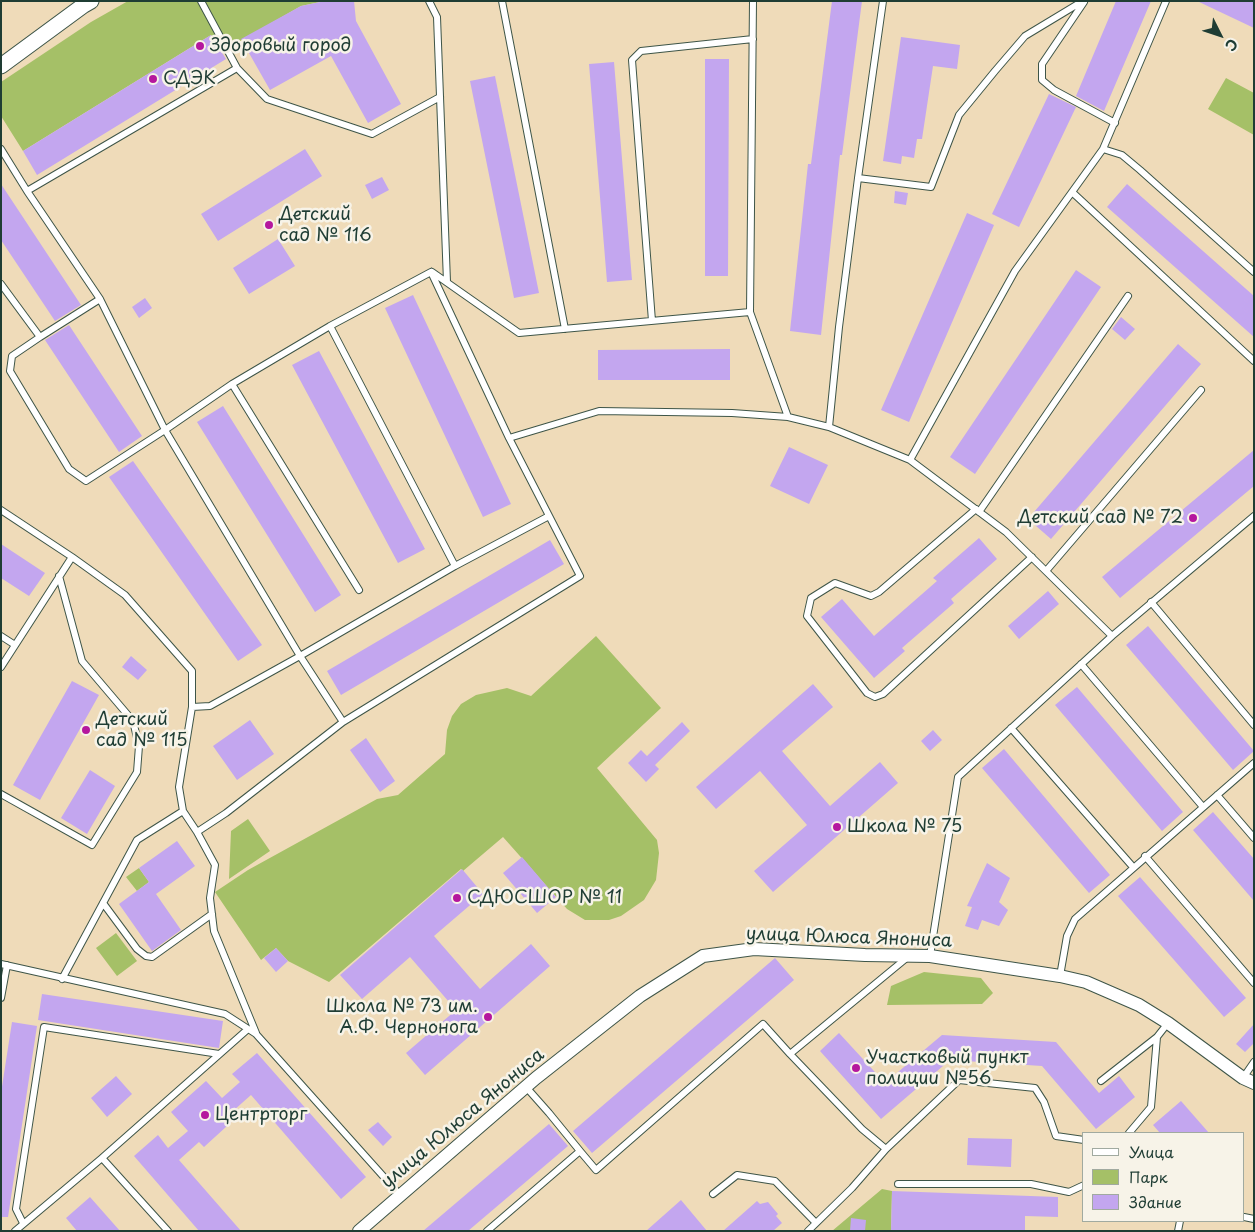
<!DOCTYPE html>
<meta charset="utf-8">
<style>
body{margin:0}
#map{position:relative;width:1255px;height:1232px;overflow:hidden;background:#efdbb9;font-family:"Playpen Sans",sans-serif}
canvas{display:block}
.frame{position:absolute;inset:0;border:2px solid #1f3d34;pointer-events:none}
.legend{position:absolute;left:1082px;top:1132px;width:162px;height:90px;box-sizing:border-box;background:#f7f3e8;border:1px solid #a1aaa0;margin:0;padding:6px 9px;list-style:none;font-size:15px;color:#1f3d34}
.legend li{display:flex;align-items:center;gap:10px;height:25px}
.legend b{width:25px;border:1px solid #a1aaa0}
.north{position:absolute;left:1195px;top:10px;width:50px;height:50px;-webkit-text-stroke:4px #f7f3e8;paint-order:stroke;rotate:131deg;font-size:14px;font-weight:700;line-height:20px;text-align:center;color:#1f3d34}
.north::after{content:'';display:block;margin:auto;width:18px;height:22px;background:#1f3d34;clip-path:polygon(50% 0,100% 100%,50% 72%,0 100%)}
</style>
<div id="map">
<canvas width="1255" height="1232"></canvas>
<div class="frame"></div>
<ul class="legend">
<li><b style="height:6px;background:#fff"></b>Улица</li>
<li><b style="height:14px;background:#a5c067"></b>Парк</li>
<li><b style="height:14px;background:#c3a6ef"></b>Здание</li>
</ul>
<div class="north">С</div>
</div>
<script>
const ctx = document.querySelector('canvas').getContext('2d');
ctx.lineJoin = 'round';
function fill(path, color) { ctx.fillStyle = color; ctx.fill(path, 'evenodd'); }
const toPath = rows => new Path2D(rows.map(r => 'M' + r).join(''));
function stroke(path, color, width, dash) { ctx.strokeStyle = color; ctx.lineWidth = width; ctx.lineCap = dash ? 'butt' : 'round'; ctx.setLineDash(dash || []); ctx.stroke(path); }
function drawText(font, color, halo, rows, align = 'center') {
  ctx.font = font + ' "Playpen Sans",sans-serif'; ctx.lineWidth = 5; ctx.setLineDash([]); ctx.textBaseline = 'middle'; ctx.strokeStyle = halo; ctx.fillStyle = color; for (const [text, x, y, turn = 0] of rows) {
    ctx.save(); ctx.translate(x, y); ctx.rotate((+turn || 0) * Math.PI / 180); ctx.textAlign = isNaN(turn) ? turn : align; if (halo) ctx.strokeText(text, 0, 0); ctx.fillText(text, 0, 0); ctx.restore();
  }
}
fill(toPath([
 [128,1,325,1,301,6,221,52,211,35,23,151,1,116,1,82,91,22],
 [1226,78,1254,93,1254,135,1208,109],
 [596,636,661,708,597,768,657,840,659,853,656,880,644,900,621,916,609,920,585,920,567,909,503,837,463,871,461,869,329,982,288,961,276,948,261,960,215,892,248,870,377,799,398,795,445,754,447,730,452,716,461,704,476,695,507,688,531,696],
 [248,819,270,851,229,879,231,831],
 [139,868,149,882,137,891,126,877],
 [116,933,137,961,117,976,96,948],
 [924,972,981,978,993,993,982,1004,887,1005,891,986],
 [882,1189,892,1191,891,1231,832,1231]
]), '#a5c067');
fill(toPath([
 [325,1,354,1,356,21,401,104,368,123,331,56,270,90,241,39,301,6],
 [832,1,862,1,842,155,840,155,821,335,790,331,808,164,811,164],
 [1116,1,1151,1,1104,111,1076,96],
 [1197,1,1254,1,1254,28],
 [211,35,226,59,37,175,23,151],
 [901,37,960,45,957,69,933,66,922,139,917,139,914,158,902,156,901,164,883,161],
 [705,59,729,59,728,276,705,276],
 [614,62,632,280,607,282,589,64],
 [495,76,539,293,514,298,470,81],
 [1049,94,1076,107,1019,227,992,214],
 [305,149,322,176,218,241,201,214],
 [382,177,389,190,372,199,365,185],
 [1,184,81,305,55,321,1,240],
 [1127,184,1254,296,1254,337,1107,207],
 [895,191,908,193,906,205,894,203],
 [967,213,994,225,909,422,881,410],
 [278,239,295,266,249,294,233,268],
 [1076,270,1101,287,975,474,950,457],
 [413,295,511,504,483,517,385,308],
 [145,298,152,308,139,318,132,307],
 [1121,317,1135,329,1125,340,1112,329],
 [69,325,142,436,119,452,45,340],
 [1178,344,1201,364,1051,539,1028,519],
 [730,349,730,380,598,380,598,350],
 [319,351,425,549,398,563,292,365],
 [223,406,341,595,315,612,197,422],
 [789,447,828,465,809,504,770,486],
 [1254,450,1254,486,1120,598,1102,577],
 [133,461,262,645,238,661,109,477],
 [979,538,997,559,951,599,954,603,902,648,905,651,874,678,821,617,842,599,874,636,937,581,933,578],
 [550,540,564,564,341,695,327,671],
 [1,544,45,573,29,596,1,578],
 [1048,591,1059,604,1019,639,1008,626],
 [1148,626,1254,751,1233,770,1126,645],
 [131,656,147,670,138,680,122,667],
 [72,681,99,695,40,800,13,785],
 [813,684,833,707,782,751,830,806,880,762,898,783,773,892,754,871,807,825,760,771,716,809,696,787],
 [1077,687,1183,812,1162,831,1055,705],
 [250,720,274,754,237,780,213,746],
 [682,722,690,731,655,765,659,769,646,782,628,763,641,750,647,756],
 [933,730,942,740,930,751,921,741],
 [366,738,395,781,380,792,350,750],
 [1004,749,1110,875,1089,893,982,768],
 [90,770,115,786,87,834,61,818],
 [1213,812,1254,859,1254,901,1193,830],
 [177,841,195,866,156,894,181,930,152,951,119,904,149,882,139,868],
 [522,857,556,897,537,913,503,873],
 [987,863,1010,878,999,902,1008,910,999,926,982,920,978,930,965,926,972,907,967,906],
 [462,869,483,894,434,936,480,989,531,944,550,966,425,1075,406,1053,456,1010,410,957,362,999,340,975],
 [1140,877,1246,998,1224,1017,1118,896],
 [276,948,288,961,276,972,264,958],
 [775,958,794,980,592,1153,573,1131],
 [42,994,223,1021,219,1048,38,1020],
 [12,1022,37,1026,8,1217,1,1217,1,1093],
 [1254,1024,1254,1043,1245,1052,1236,1044],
 [839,1033,885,1083,942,1035,1056,1042,1099,1093,1119,1076,1135,1097,1096,1129,1042,1066,950,1060,881,1119,820,1051],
 [257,1053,366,1177,341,1199,251,1095,233,1111,238,1116,204,1147,199,1142,179,1160,241,1231,199,1231,134,1156,158,1135,168,1148,188,1131,171,1112,206,1081,222,1098,240,1082,232,1074],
 [116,1076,132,1094,107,1117,91,1098],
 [1181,1101,1209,1133,1160,1133,1153,1125],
 [378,1122,392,1137,383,1146,368,1130],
 [549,1124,568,1146,468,1231,423,1231],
 [968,1138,1012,1139,1011,1167,967,1165],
 [892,1191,1058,1197,1058,1217,1025,1216,1025,1231,891,1231],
 [90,1197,120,1231,77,1231,66,1218],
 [681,1200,707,1231,646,1231],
 [757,1201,760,1204,768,1202,778,1214,776,1216,782,1223,773,1231,723,1231],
 [851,1218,866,1220,865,1231,850,1231]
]), '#c3a6ef');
const service = toPath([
 [201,1,237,68],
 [429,1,437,17,447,282],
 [502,1,565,329],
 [753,1,750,312,788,417],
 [1084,2,1042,64,1042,80,1054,90,1115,123],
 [1,149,27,191,100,299,40,337,1,284],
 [1103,149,1122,155,1140,170,1254,272],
 [858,178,931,187,959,115,995,71,1025,36,1083,1],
 [27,191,237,68,267,99,372,134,440,97],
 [1072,192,1254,361],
 [431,272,509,438,599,411,732,413,788,417,829,427,910,460,1015,271,1103,149,1166,1],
 [431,272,330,326,455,566,300,656,343,722,580,576,509,438],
 [432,272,519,333,750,312],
 [652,321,632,60,641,51,753,39],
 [330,326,232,384,359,590],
 [40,337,12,356,10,371,69,469,86,481,165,430,100,299],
 [829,427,839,327,858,178,883,1],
 [910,460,1006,532,1112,636],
 [976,509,879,592,871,596,835,583,811,598,807,616,867,693,875,697,883,694,1032,557],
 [1,510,72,557],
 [979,512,1128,296],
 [455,566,549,516],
 [1046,571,1201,390],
 [1151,602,1254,725],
 [1,636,15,645],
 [1081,664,1203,807],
 [1,667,72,557,125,595,192,671,192,707,179,787,183,811],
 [192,707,210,706,300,656,165,430,232,384],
 [1011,728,1133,867],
 [1,794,92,845,137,772,139,746,133,721,82,661,59,576],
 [1217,795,1254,838],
 [197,832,226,813,343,722],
 [1145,856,1254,983],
 [103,903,137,949,146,956,152,957,212,914],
 [930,956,958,777,1112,636,1254,516],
 [1,964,225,1014,256,1034,400,1195],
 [1060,976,1067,936,1075,919,1254,763],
 [62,979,137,840,183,811,197,832,215,865,210,898,214,931,256,1033],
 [1,998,7,965],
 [790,1054,862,1129,886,1149],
 [1243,1078,1254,1062],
 [1101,1081,1157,1037],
 [526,1087,549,1113,580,1151],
 [1129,1133,1151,1107,1157,1037,1168,1023],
 [102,1158,168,1231],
 [898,1184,1031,1184,1069,1192,1084,1185],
 [713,1194,737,1175,775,1181,816,1223],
 [1244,1217,1254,1219],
 [23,1223,16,1209,44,1027,219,1054],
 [15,1231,102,1158,248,1029],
 [487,1231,580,1151,596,1170,763,1024,790,1054,909,956],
 [808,1231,852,1188,886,1149,959,1080,1035,1088,1044,1102,1056,1136,1084,1140],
 [1178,1231,1180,1221]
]);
const minor = toPath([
 [359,1231,536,1078,640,996,703,956,754,949,865,955,930,956,1060,976,1086,982,1139,1005,1168,1023,1243,1078,1254,1083]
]);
const tertiary = toPath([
 [1,66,84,5,91,1]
]);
stroke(service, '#3e5548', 8);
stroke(minor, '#3e5548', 14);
stroke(tertiary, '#3e5548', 17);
stroke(service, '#fff', 6);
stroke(minor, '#fff', 12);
stroke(tertiary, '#fff', 15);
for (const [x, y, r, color] of [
 [200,46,5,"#b5179e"],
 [153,79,5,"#b5179e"],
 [269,225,5,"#b5179e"],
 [1193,518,5,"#b5179e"],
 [86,730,5,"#b5179e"],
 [837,827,5,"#b5179e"],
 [457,898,5,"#b5179e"],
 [488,1017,5,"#b5179e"],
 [856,1068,5,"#b5179e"],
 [205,1115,5,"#b5179e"]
]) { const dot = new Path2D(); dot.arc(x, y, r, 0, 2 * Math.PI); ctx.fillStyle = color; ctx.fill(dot); stroke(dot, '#f7f3e8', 2); }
drawText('18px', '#1f3d34', '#f7f3e8', [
 ["Здоровый город",210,46],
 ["СДЭК",163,79],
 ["Детский",279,215],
 ["сад № 116",279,236],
 ["Детский сад № 72",1183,518,"right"],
 ["Детский",96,720],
 ["сад № 115",96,741],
 ["Школа № 75",847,827],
 ["СДЮСШОР № 11",467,898],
 ["Школа № 73 им.",478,1007,"right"],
 ["А.Ф. Чернонога",478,1028,"right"],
 ["Участковый пункт",866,1058],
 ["полиции №56",866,1079],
 ["Центрторг",215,1115]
], 'left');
drawText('18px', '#1f3d34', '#f7f3e8', [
 ["улица Юлюса Янониса",849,938,2],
 ["улица Юлюса Янониса",463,1119,-40]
]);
</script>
